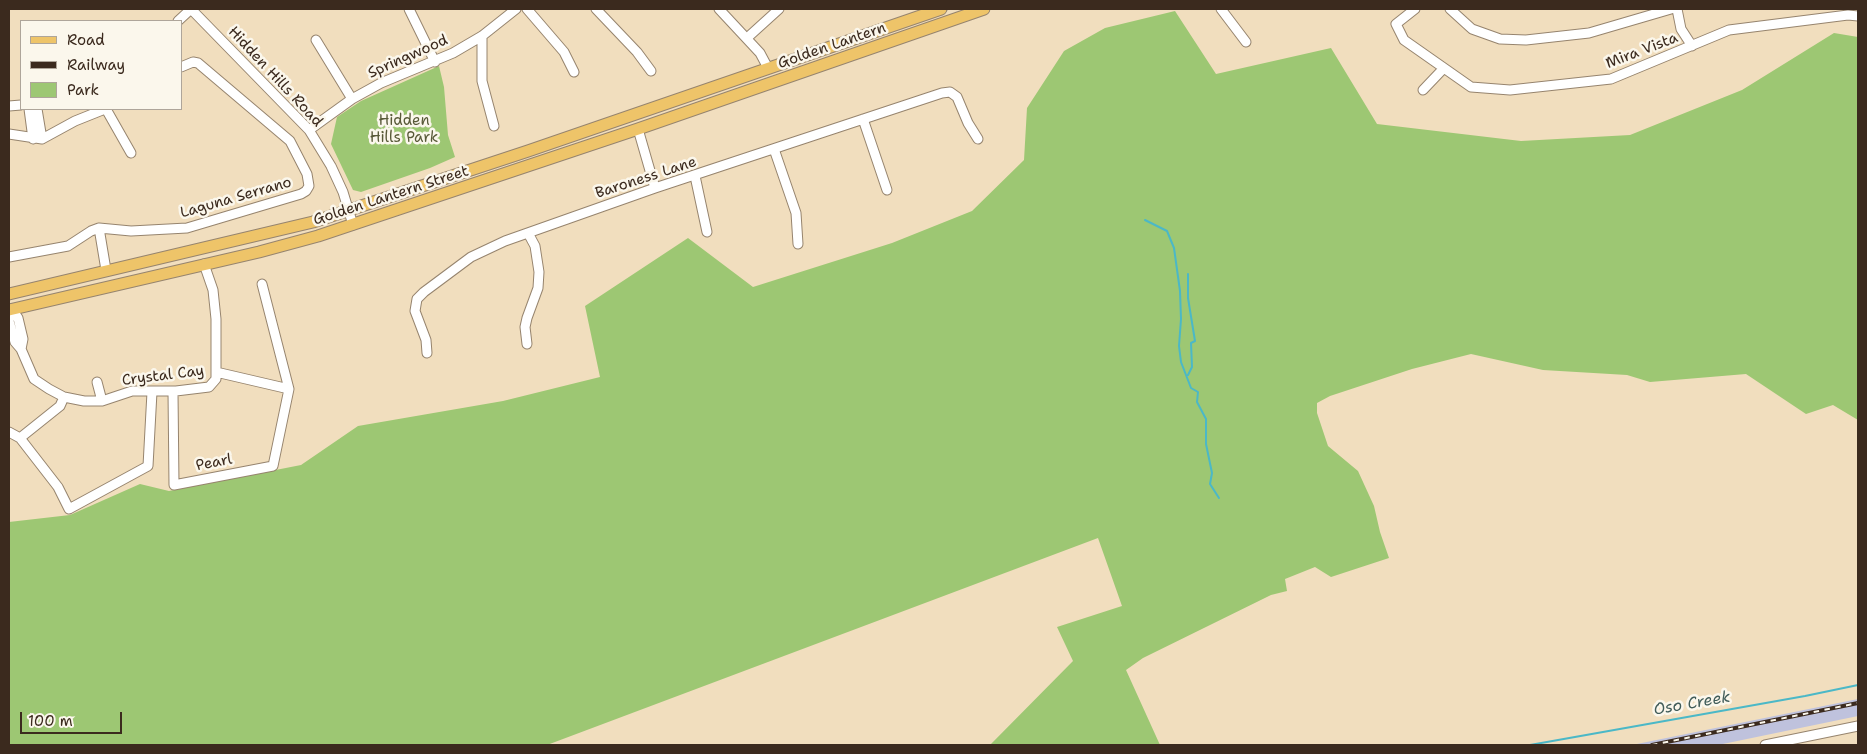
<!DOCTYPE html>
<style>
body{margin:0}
#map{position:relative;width:1867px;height:754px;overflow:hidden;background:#f1debe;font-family:"Shantell Sans",sans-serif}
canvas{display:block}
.frame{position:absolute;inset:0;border:10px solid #3b2a1e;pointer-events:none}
.legend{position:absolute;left:20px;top:20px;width:162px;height:90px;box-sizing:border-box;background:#fbf7ec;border:1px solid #aea59a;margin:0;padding:6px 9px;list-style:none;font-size:15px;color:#3b2a1e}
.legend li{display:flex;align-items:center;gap:10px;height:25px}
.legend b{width:25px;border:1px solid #aea59a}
.scale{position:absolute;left:20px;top:712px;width:102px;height:22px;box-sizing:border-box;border:2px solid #3b2a1e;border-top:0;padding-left:6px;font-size:15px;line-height:18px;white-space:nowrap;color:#3b2a1e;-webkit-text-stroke:4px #fbf7ec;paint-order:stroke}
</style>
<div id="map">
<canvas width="1867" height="754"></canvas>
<div class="frame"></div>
<ul class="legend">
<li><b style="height:6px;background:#eec469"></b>Road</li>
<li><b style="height:6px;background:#3b2a1e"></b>Railway</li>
<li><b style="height:14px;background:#9dc773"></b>Park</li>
</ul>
<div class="scale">100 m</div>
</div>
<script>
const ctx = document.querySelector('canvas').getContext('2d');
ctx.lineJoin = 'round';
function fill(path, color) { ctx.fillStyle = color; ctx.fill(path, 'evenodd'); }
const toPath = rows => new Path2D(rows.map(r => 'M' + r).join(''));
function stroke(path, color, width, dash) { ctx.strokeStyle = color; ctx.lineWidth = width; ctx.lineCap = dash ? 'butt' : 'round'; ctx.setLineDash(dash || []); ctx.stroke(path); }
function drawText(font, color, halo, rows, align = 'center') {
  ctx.font = font + ' "Shantell Sans",sans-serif'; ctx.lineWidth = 5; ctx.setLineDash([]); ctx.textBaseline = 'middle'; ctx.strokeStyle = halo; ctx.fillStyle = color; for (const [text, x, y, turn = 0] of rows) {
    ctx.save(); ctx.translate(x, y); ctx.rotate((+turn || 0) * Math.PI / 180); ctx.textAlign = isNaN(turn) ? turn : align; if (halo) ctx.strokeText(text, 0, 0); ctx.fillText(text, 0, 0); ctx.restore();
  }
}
fill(toPath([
 [1858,699,1858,716,1718,745,1632,745]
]), '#bfc2dd');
fill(toPath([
 [1175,11,1216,74,1331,48,1377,124,1521,141,1630,135,1742,90,1834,33,1858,37,1858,420,1833,405,1806,414,1746,374,1650,382,1627,375,1543,370,1471,354,1412,369,1330,396,1317,403,1317,413,1328,446,1358,471,1374,506,1380,532,1389,558,1331,577,1315,567,1285,579,1287,591,1271,595,1143,658,1126,670,1160,745,990,745,1073,661,1057,627,1122,606,1098,538,547,745,9,745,9,522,70,515,140,484,169,491,301,465,358,426,503,401,600,377,585,306,688,238,753,287,892,243,972,211,1024,160,1027,108,1064,51,1105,28],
 [439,66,444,87,448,135,455,157,430,168,361,192,353,190,331,144,337,117,361,101]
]), '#9dc773');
stroke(toPath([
 [1145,220,1167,231,1174,248,1180,291,1181,319,1179,346,1181,362,1191,388,1198,392,1197,402,1206,419,1206,444,1212,473,1210,484,1219,498],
 [1188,375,1192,367,1191,343,1195,341,1188,298,1188,274],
 [1530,745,1805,696,1858,685]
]), '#4bb8c7', 2);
const minor = toPath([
 [191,9,309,130,331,166,343,192,353,225],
 [409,9,435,62],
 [527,9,564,52,574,72],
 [596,9,637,52,651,71],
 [719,9,760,53,768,68],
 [1221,9,1246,42],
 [1415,9,1396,24,1404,40,1471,87,1510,90,1611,79,1729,30,1848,15,1858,16],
 [1450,9,1472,29,1500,39,1526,40,1589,33,1671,9],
 [1677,9,1681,29,1692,46],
 [178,21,191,9],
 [482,36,482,81,494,126],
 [747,38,779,9],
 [316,40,352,99],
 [1423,90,1443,69],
 [9,106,21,105],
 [29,109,33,139],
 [37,109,42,139],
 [106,109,131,153],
 [863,119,887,190],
 [638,129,655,188],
 [309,130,352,99,381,83,453,53,482,36,516,9],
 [9,134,42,139,75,121,105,109],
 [774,149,796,213,798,244],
 [695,176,707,232],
 [99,228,106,270],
 [9,257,68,246,91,231,99,228,131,231,187,228,301,194,306,191,309,186,307,174,290,141,198,63,193,62,181,67],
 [12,309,9,321,15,342,21,349,34,379,49,389,64,397,84,401,102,401,132,391,176,391,209,387,216,379,216,319,213,290,204,264],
 [12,309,18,318,23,339,21,349],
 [527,344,525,327,527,318,538,288,539,272,535,246,528,233],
 [427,353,426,340,415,311,417,299,424,292,471,257,505,241,655,188,942,93,950,92,957,97,968,123,978,139],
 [216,372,289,389],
 [97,382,102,401],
 [173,392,174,485,273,466,289,389,262,284],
 [9,432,20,438,58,487,69,509,148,466,152,392],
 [20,438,60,406,64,397],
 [1765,745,1858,726]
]);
const major = toPath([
 [9,294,313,222,528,151,941,9],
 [9,310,259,252,318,236,638,129,984,9]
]);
stroke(minor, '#96846e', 11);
stroke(major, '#96846e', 13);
stroke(minor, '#fff', 9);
stroke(major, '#eec469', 11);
const rail = toPath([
 [1652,745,1858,703]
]);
stroke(rail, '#3b2a1e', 4);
stroke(rail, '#fbf7ec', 2, [5.5]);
drawText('15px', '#3b2a1e', '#fbf7ec', [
 ["Golden Lantern",832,46,-19],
 ["Mira Vista",1642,51,-21],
 ["Springwood",408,57,-24],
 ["Hidden Hills Road",275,77,47],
 ["Baroness Lane",646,178,-18],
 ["Golden Lantern Street",391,196,-18],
 ["Laguna Serrano",236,198,-16],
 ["Crystal Cay",163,376,-7],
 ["Pearl",214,463,-11]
]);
drawText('15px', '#585938', '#fbf7ec', [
 ["Hidden",404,121],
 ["Hills Park",404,138]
]);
drawText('italic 16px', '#415c59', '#fbf7ec', [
 ["Oso Creek",1692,704,-10]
]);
</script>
